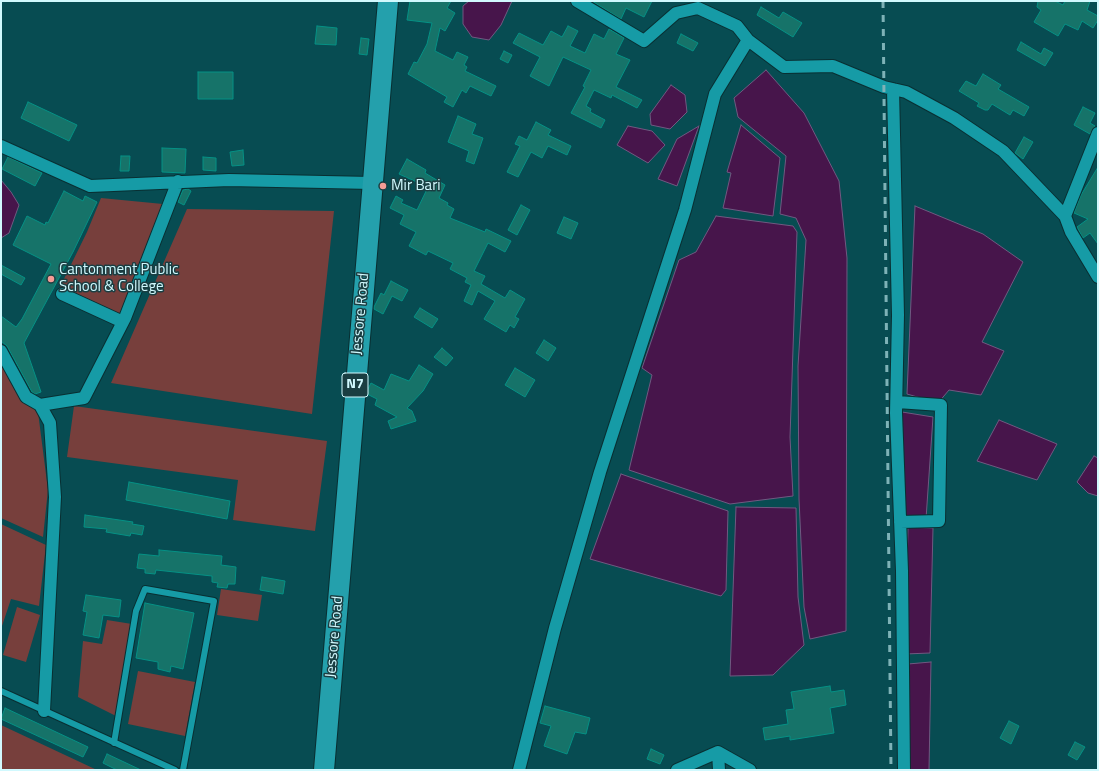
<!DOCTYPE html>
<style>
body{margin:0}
#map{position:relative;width:1099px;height:771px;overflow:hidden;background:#074c52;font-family:"Titillium Web",sans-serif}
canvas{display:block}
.frame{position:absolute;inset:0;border:2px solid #d1f9fe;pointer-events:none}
</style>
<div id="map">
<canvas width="1099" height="771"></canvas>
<div class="frame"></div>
</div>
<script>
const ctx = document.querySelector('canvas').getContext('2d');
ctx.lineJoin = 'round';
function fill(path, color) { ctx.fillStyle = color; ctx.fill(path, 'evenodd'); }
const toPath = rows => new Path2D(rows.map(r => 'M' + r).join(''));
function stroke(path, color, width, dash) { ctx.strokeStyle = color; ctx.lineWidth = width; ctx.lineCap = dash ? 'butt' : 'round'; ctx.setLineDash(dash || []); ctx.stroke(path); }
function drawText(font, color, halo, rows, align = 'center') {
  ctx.font = font + ' "Titillium Web",sans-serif'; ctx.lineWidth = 3; ctx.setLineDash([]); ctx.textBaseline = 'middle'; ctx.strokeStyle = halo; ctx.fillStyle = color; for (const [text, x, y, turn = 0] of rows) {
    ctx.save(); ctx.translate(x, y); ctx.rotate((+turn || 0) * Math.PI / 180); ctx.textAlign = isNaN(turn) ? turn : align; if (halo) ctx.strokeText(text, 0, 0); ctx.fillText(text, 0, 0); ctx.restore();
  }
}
fill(toPath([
 [101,198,163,204,121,317,60,287,87,232],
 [187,209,334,211,312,414,111,383],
 [1,360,25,401,38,412,48,490,43,537,1,518],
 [74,406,327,441,315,531,233,520,238,480,67,457],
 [1,524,46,545,39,606,11,599,1,629],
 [221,589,262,595,258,621,217,615],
 [17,607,40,615,26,662,3,655],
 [107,620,132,624,116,716,78,697,83,641,102,644],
 [138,671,195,682,185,736,128,724],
 [1,725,97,770,1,770]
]), '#773f3c');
const water = toPath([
 [469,1,512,1,501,25,489,40,472,37,463,24,463,6,469,1],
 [766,70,804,113,839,181,847,258,846,631,810,639,804,607,799,499,798,366,806,240,796,218,780,214,786,156,738,117,734,98,766,70],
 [671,85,685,95,687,112,670,129,651,125,650,114,671,85],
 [741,125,780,158,773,216,723,208,731,173,727,172,741,125],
 [628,126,652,131,665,145,648,163,617,145,628,126],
 [699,126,677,186,658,179,677,139,699,126],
 [1,180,11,192,19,205,9,233,1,238,1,180],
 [915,206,983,234,1023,262,982,342,1004,351,981,395,949,390,938,403,907,394,915,206],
 [716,216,793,226,797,232,790,437,793,496,730,504,629,470,652,375,642,368,679,260,696,252,716,216],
 [902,412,933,417,926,519,902,516,902,412],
 [999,420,1057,444,1037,480,977,461,999,420],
 [1094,456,1098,458,1098,496,1088,493,1077,482,1094,456],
 [621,474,728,511,726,590,721,596,590,559,621,474],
 [736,507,796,508,798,597,804,645,773,675,730,676,736,507],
 [908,527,933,528,930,653,905,654,908,527],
 [931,662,929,770,907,770,908,664,931,662]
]);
fill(water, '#47154b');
stroke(water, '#705981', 1);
const building = toPath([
 [410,1,451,1,447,8,455,13,445,31,440,28,435,51,453,60,457,52,468,57,464,65,467,67,465,71,496,86,491,96,470,86,466,93,462,90,453,107,444,102,447,97,408,74,414,62,417,63,427,44,432,23,407,20,410,1],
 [592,1,652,1,644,17,626,8,621,19,592,1],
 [1038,1,1055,1,1063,5,1065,1,1090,1,1087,10,1098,16,1098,20,1093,28,1082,21,1078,30,1065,24,1058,36,1034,22,1041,10,1037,7,1038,1],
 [761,7,779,18,783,12,802,23,793,37,757,15,761,7],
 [317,26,337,28,336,45,315,44,317,26],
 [568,26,578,31,570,46,585,53,594,34,604,39,609,29,624,38,616,54,630,60,616,87,642,100,637,108,612,95,611,98,594,90,586,106,591,109,590,112,605,120,601,128,571,113,585,87,583,86,591,70,563,57,549,86,530,76,540,57,513,43,519,33,543,45,551,31,562,37,568,26],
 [681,34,698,43,693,51,677,43,681,34],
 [361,38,369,39,367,55,359,54,361,38],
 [1021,42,1041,54,1044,48,1053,53,1045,66,1017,50,1021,42],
 [504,51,512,55,508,63,500,59,504,51],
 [198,72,233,72,233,99,198,99,198,72],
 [983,74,1001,85,998,89,1029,107,1024,116,1013,110,1010,115,992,104,988,110,985,110,977,106,979,103,959,91,966,81,976,86,983,74],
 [28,102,77,125,69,141,21,118,28,102],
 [1083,107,1095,113,1090,123,1095,126,1090,134,1074,125,1083,107],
 [458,116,476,124,472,134,483,138,474,164,466,161,469,151,448,142,458,116],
 [536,122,551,130,548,135,571,146,567,155,548,146,542,158,531,152,518,177,507,172,520,146,515,144,519,136,527,140,536,122],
 [1024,137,1033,142,1023,159,1015,153,1024,137],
 [162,148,186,149,185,173,162,172,162,148],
 [243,150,244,165,232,166,230,152,243,150],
 [121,156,130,156,129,171,120,171,121,156],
 [8,157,42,173,35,186,2,169,8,157],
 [203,157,216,158,216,171,203,170,203,157],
 [407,159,426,170,425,173,445,185,439,198,448,203,447,205,454,209,450,218,485,232,486,229,511,241,505,252,488,243,474,271,485,276,481,284,505,298,510,290,525,299,515,317,519,319,514,328,510,325,506,332,484,319,495,301,478,291,472,305,464,301,471,285,465,282,467,278,450,269,453,263,428,251,426,255,409,246,416,232,400,224,404,215,390,208,396,196,403,200,401,203,417,210,428,187,399,174,407,159],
 [1098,167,1098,244,1090,233,1083,238,1077,227,1088,219,1074,213,1081,195,1098,167],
 [188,189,191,191,184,205,178,202,183,190,188,189],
 [64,191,83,201,85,196,97,202,73,252,24,343,41,392,35,394,32,392,7,346,1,341,1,316,16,327,22,319,51,264,13,245,27,216,45,225,46,222,48,223,64,191],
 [521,205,530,210,517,235,508,230,521,205],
 [564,217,578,223,571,239,557,233,564,217],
 [1,265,25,278,21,285,1,274,1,265],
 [391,281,408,290,402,301,392,296,383,314,374,309,374,307,381,293,384,295,391,281],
 [420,308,438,319,432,328,414,317,420,308],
 [544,340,556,348,548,361,536,353,544,340],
 [442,348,453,358,446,366,434,357,442,348],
 [419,365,433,374,423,391,407,408,412,411,416,421,391,429,388,421,397,417,375,405,377,399,367,394,367,391,371,383,384,390,391,374,409,381,419,365],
 [515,368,535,380,525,397,505,385,515,368],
 [129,482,230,501,227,519,126,500,129,482],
 [85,515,133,522,132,524,144,526,142,535,131,533,130,536,106,532,107,529,84,527,85,515],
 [159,550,222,556,221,565,236,567,235,584,228,584,227,588,217,587,218,583,212,582,212,576,156,570,155,574,145,573,145,569,137,568,139,554,159,556,159,550],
 [262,577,285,581,283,594,260,590,262,577],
 [86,595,121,600,119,617,103,615,99,638,83,635,87,612,83,611,86,595],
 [145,603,194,613,183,669,171,666,170,672,158,669,158,662,136,658,145,603],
 [830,686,831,692,844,690,846,705,830,708,834,733,790,740,790,736,765,740,763,728,788,724,786,710,794,709,791,692,830,686],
 [545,706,590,718,586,734,575,732,567,754,544,746,551,726,540,723,545,706],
 [5,708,88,747,83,757,1,719,5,708],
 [1009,721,1019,726,1011,744,1000,738,1009,721],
 [1075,742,1085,747,1077,760,1068,755,1075,742],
 [651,749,664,755,660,764,647,759,651,749],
 [107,754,141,770,117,770,103,763,107,754]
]);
fill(building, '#167369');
stroke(building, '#059185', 1);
const service = toPath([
 [1,691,175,770],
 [114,743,136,611,145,589,214,601,183,770]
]);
const minor = toPath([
 [577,1,644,41,676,13,698,8,737,26,748,40,784,67,833,66,884,87,906,92,954,118,1003,151,1065,216,1071,232,1098,277],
 [893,89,898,315,896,413,902,571,904,770],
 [1,146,90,186,229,180,372,183],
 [1065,216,1098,133],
 [62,294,123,322],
 [1,351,26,397,40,405,50,423,55,497,44,711],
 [897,402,941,405,939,521,900,522],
 [40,405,84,398,125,318,178,181],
 [718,752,719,770],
 [519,770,555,628,600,472,685,210,715,94,748,40],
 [677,770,718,752,750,770]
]);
const trunk = toPath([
 [324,770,388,1]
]);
stroke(service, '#092f32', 8);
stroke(minor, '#092f32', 14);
stroke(trunk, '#092f32', 22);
stroke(service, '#169ba6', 6);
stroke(minor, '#169ba6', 12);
stroke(trunk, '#24a0ac', 20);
stroke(toPath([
 [883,1,891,770]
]), '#7eb2b7', 3, [7, 7]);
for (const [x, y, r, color] of [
 [383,186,4,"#f59c95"],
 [51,279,4,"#f59c95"]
]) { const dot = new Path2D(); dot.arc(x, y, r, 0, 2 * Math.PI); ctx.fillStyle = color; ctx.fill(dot); stroke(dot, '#1a3e42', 1.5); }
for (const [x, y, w] of [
 [355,385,26]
]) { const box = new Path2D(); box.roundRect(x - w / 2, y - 12, w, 24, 3); ctx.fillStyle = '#1a3e42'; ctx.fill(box); stroke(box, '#d1f9fe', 1); }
drawText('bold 14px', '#d1f9fe', null, [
 ["N7",355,385]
]);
drawText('15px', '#d1f9fe', '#1a3e42', [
 ["Mir Bari",391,186],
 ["Cantonment Public",59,270],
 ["School & College",59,287]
], 'left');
drawText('15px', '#d1f9fe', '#1a3e42', [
 ["Jessore Road",361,314,-85],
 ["Jessore Road",335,637,-85]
]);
</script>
